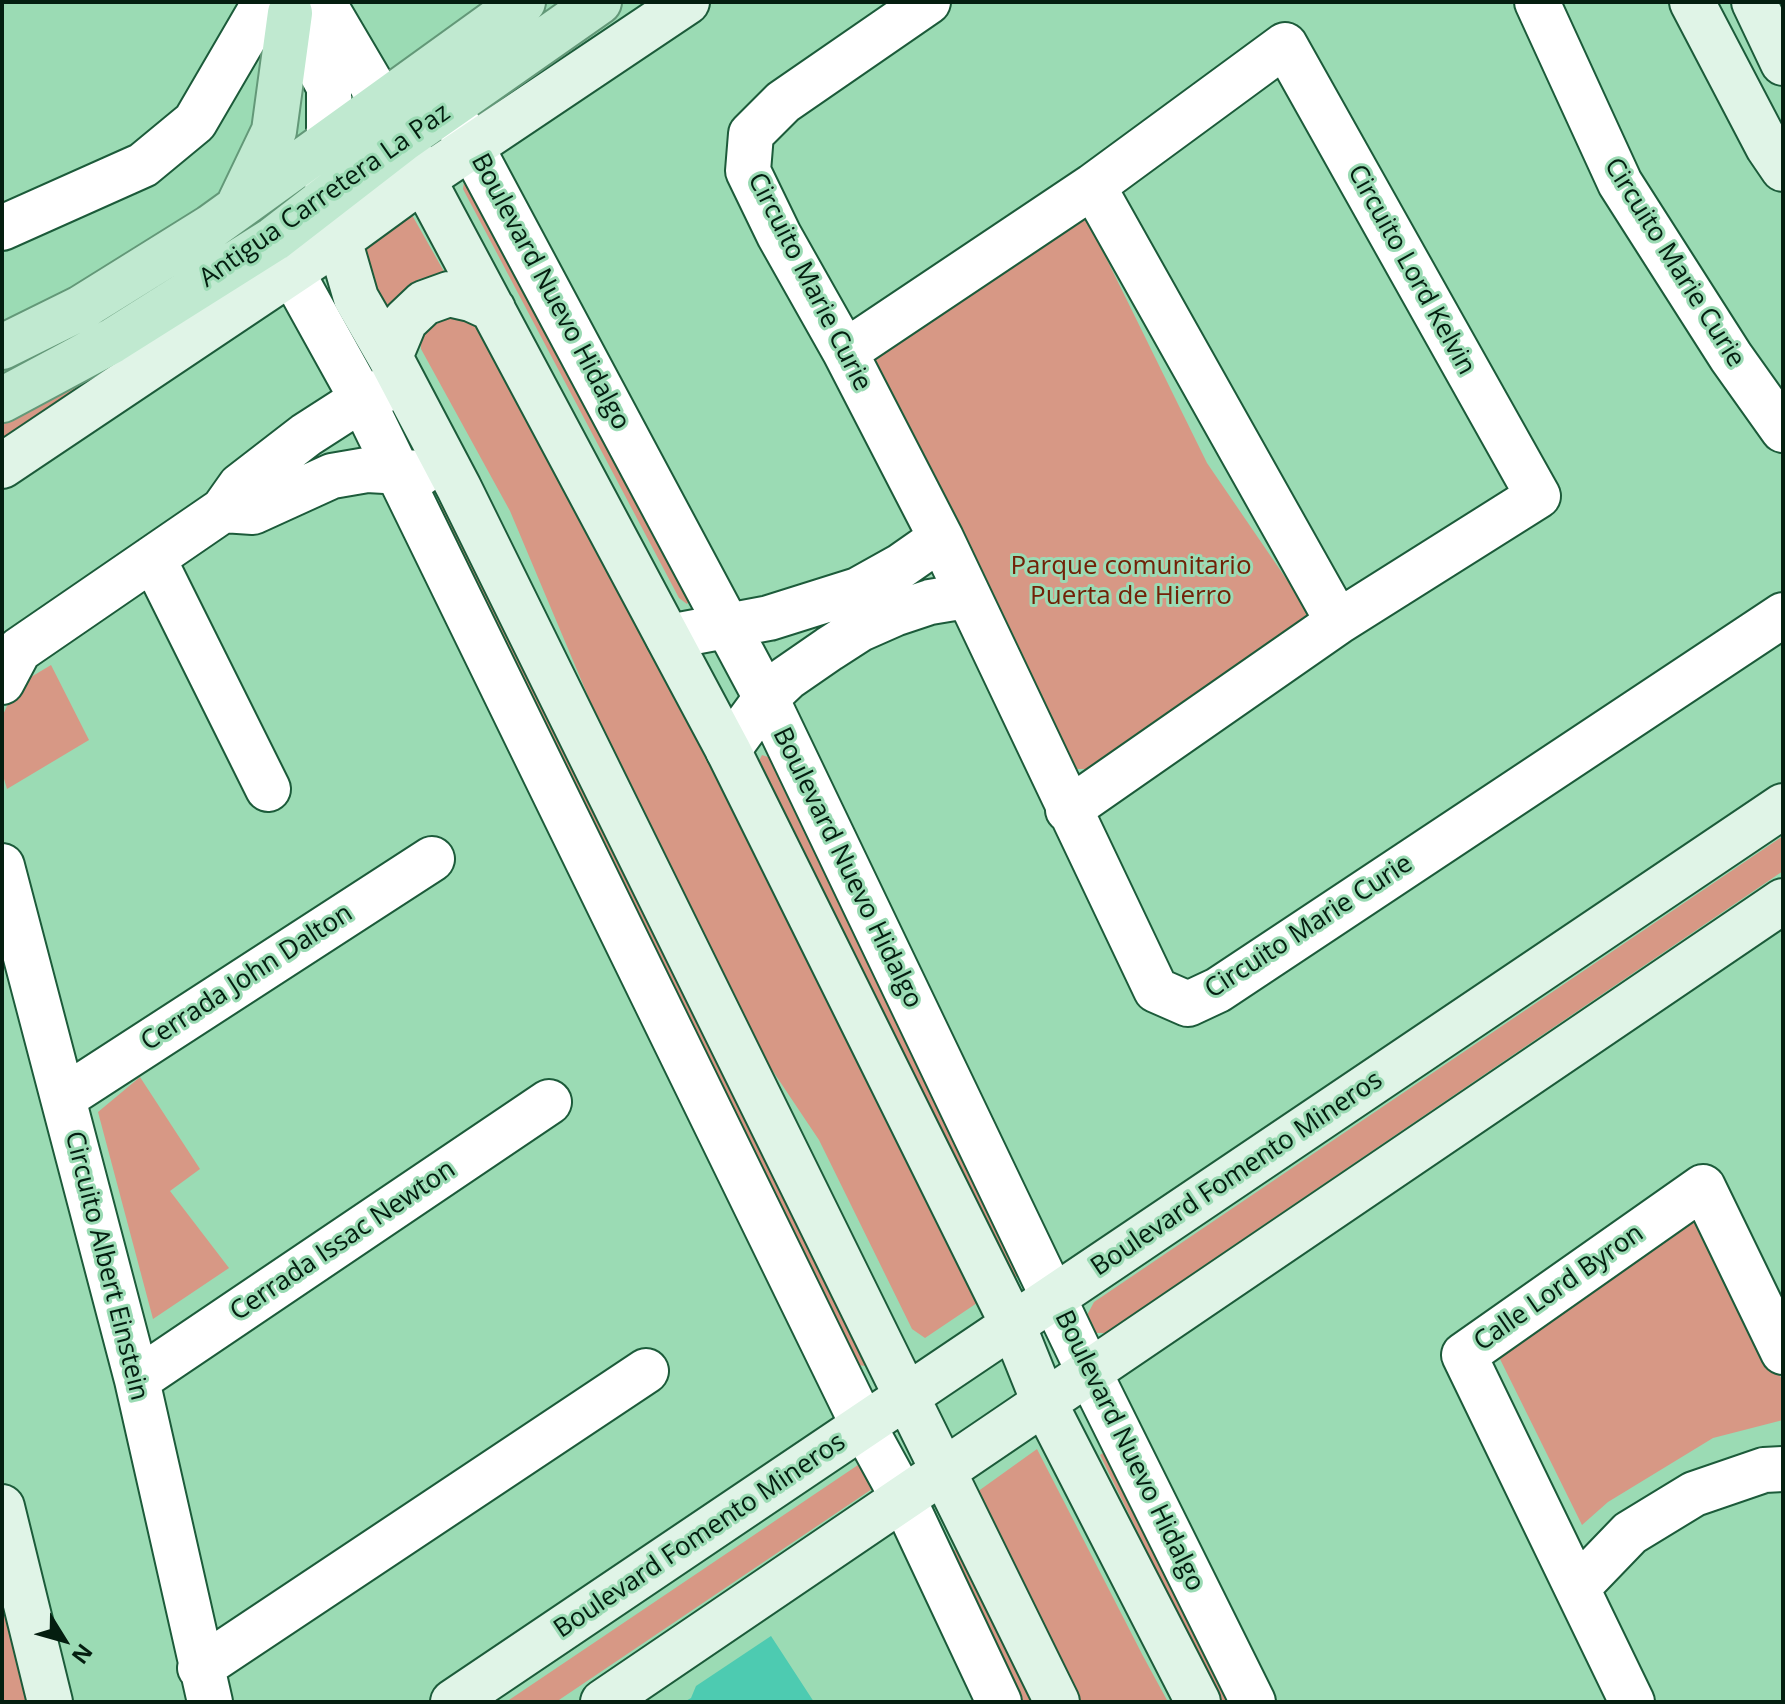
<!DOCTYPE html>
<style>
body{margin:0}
#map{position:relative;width:1785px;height:1704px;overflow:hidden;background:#9bdbb4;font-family:"Open Sans",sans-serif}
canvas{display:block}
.frame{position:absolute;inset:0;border:4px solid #041e10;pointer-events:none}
.north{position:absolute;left:24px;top:1600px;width:80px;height:80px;-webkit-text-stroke:6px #9bdbb4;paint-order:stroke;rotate:127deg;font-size:22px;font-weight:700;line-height:32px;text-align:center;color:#041e10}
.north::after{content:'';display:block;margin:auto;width:28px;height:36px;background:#041e10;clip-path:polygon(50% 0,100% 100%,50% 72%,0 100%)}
</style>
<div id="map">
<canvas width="1785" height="1704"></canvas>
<div class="frame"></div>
<div class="north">N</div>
</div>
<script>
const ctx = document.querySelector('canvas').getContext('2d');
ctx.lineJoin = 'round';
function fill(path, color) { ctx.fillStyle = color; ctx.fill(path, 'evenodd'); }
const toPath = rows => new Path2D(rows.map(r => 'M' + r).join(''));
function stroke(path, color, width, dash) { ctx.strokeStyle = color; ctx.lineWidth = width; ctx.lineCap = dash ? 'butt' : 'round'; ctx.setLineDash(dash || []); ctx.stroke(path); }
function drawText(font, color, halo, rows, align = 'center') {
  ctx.font = font + ' "Open Sans",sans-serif'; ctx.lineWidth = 6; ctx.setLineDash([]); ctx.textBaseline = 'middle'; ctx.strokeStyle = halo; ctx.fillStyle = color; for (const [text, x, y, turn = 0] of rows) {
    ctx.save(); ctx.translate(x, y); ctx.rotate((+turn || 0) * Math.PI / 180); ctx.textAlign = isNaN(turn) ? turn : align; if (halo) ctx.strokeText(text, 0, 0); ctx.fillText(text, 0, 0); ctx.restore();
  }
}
fill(toPath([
 [465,173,693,595,687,604,679,598,463,189],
 [412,215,446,275,419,279,397,297,387,317,357,249],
 [1085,215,1207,463,1313,618,1095,769,1072,769,1041,694,873,357],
 [443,311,473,319,574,510,685,701,977,1292,977,1303,925,1338,912,1329,819,1140,738,1019,620,772,510,511,421,349,420,336],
 [170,326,2,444,2,419],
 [438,501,450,513,866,1357,865,1366,852,1364,436,516],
 [51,665,89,740,7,789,2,772,2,717,16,686],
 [762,755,774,759,1020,1277,1008,1277,758,763],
 [1783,836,1783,871,1105,1333,1090,1333,1085,1319,1094,1302],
 [140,1077,200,1169,170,1191,229,1268,153,1319,98,1112],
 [1687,1221,1696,1221,1710,1235,1783,1382,1783,1420,1713,1438,1608,1502,1582,1525,1499,1357],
 [1112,1447,1238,1702,1221,1702,1100,1455],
 [1037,1449,1143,1656,1168,1702,1078,1702,977,1492],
 [858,1465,872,1489,556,1702,506,1702],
 [959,1547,1035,1702,1019,1702,947,1555],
 [2,1578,36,1702,2,1702]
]), '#d79885');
fill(toPath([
 [771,1636,814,1702,684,1702,691,1698,696,1686]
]), '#4dcbb1');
const street = toPath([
 [284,2,329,87,329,140],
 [323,2,383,104,404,97,429,97,448,108,472,148,766,698,1089,1372,1253,1702],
 [928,2,783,102,751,134,748,171,779,235,845,352,941,538,1156,990,1188,1004,1218,990,1783,615],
 [1537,2,1620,183,1731,357,1783,430],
 [1093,186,1338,622],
 [2,228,143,165,195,122,265,2],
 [300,236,291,271,362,399,863,1425,903,1498,999,1702],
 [845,352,1093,186,1285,45,1538,496,1338,622,1068,810],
 [223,510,253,512,332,476,367,470,421,473],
 [153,558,268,789],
 [668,637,769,618,858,590,901,566,941,538],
 [2,682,19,650,223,510,240,486,306,435,362,399,390,388],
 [728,750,766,698,787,678,829,649,860,629,894,614,930,602,966,596],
 [2,866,137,1380,210,1702],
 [63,1098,432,859],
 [137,1380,549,1102],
 [1577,1588,1630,1533,1694,1494,1764,1470,1783,1469],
 [200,1668,646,1371],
 [1632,1702,1464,1355,1703,1187,1783,1352]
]);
const secondary = toPath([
 [1692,2,1768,147,1783,169],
 [1754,2,1783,63],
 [384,106,728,750,1013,1325,1044,1402,1198,1702],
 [328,163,327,198,356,298,390,357,459,488,1057,1702],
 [390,357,405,321,424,303,449,294,471,299,493,309],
 [2,466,338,241,423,179,687,2],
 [2,1507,50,1702],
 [453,1702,1783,806],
 [603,1702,1783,901]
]);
const primary = toPath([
 [240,202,274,131,290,13],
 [2,347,81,308,211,227,523,2],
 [2,400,112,341,274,239,402,140,599,2]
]);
stroke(street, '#1c5b3a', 48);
stroke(secondary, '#1c5b3a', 48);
stroke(primary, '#639878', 48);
stroke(street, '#fff', 44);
stroke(secondary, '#e0f4e7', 44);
stroke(primary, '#c0e9d0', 44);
drawText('26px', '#041e10', '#9bdbb4', [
 ["Antigua Carretera La Paz",325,196,-35],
 ["Circuito Marie Curie",1674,263,58],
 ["Circuito Lord Kelvin",1411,270,61],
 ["Circuito Marie Curie",809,282,63],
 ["Boulevard Nuevo Hidalgo",550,292,62],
 ["Boulevard Nuevo Hidalgo",847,868,64],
 ["Circuito Marie Curie",1309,927,-33],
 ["Cerrada John Dalton",247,978,-33],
 ["Boulevard Fomento Mineros",1237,1174,-34],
 ["Cerrada Issac Newton",343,1241,-34],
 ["Circuito Albert Einstein",106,1266,76],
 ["Calle Lord Byron",1559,1288,-35],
 ["Boulevard Nuevo Hidalgo",1129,1451,64],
 ["Boulevard Fomento Mineros",700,1536,-34]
]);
drawText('26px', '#712107', '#9bdbb4', [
 ["Parque comunitario",1131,567],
 ["Puerta de Hierro",1131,597]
]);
</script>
